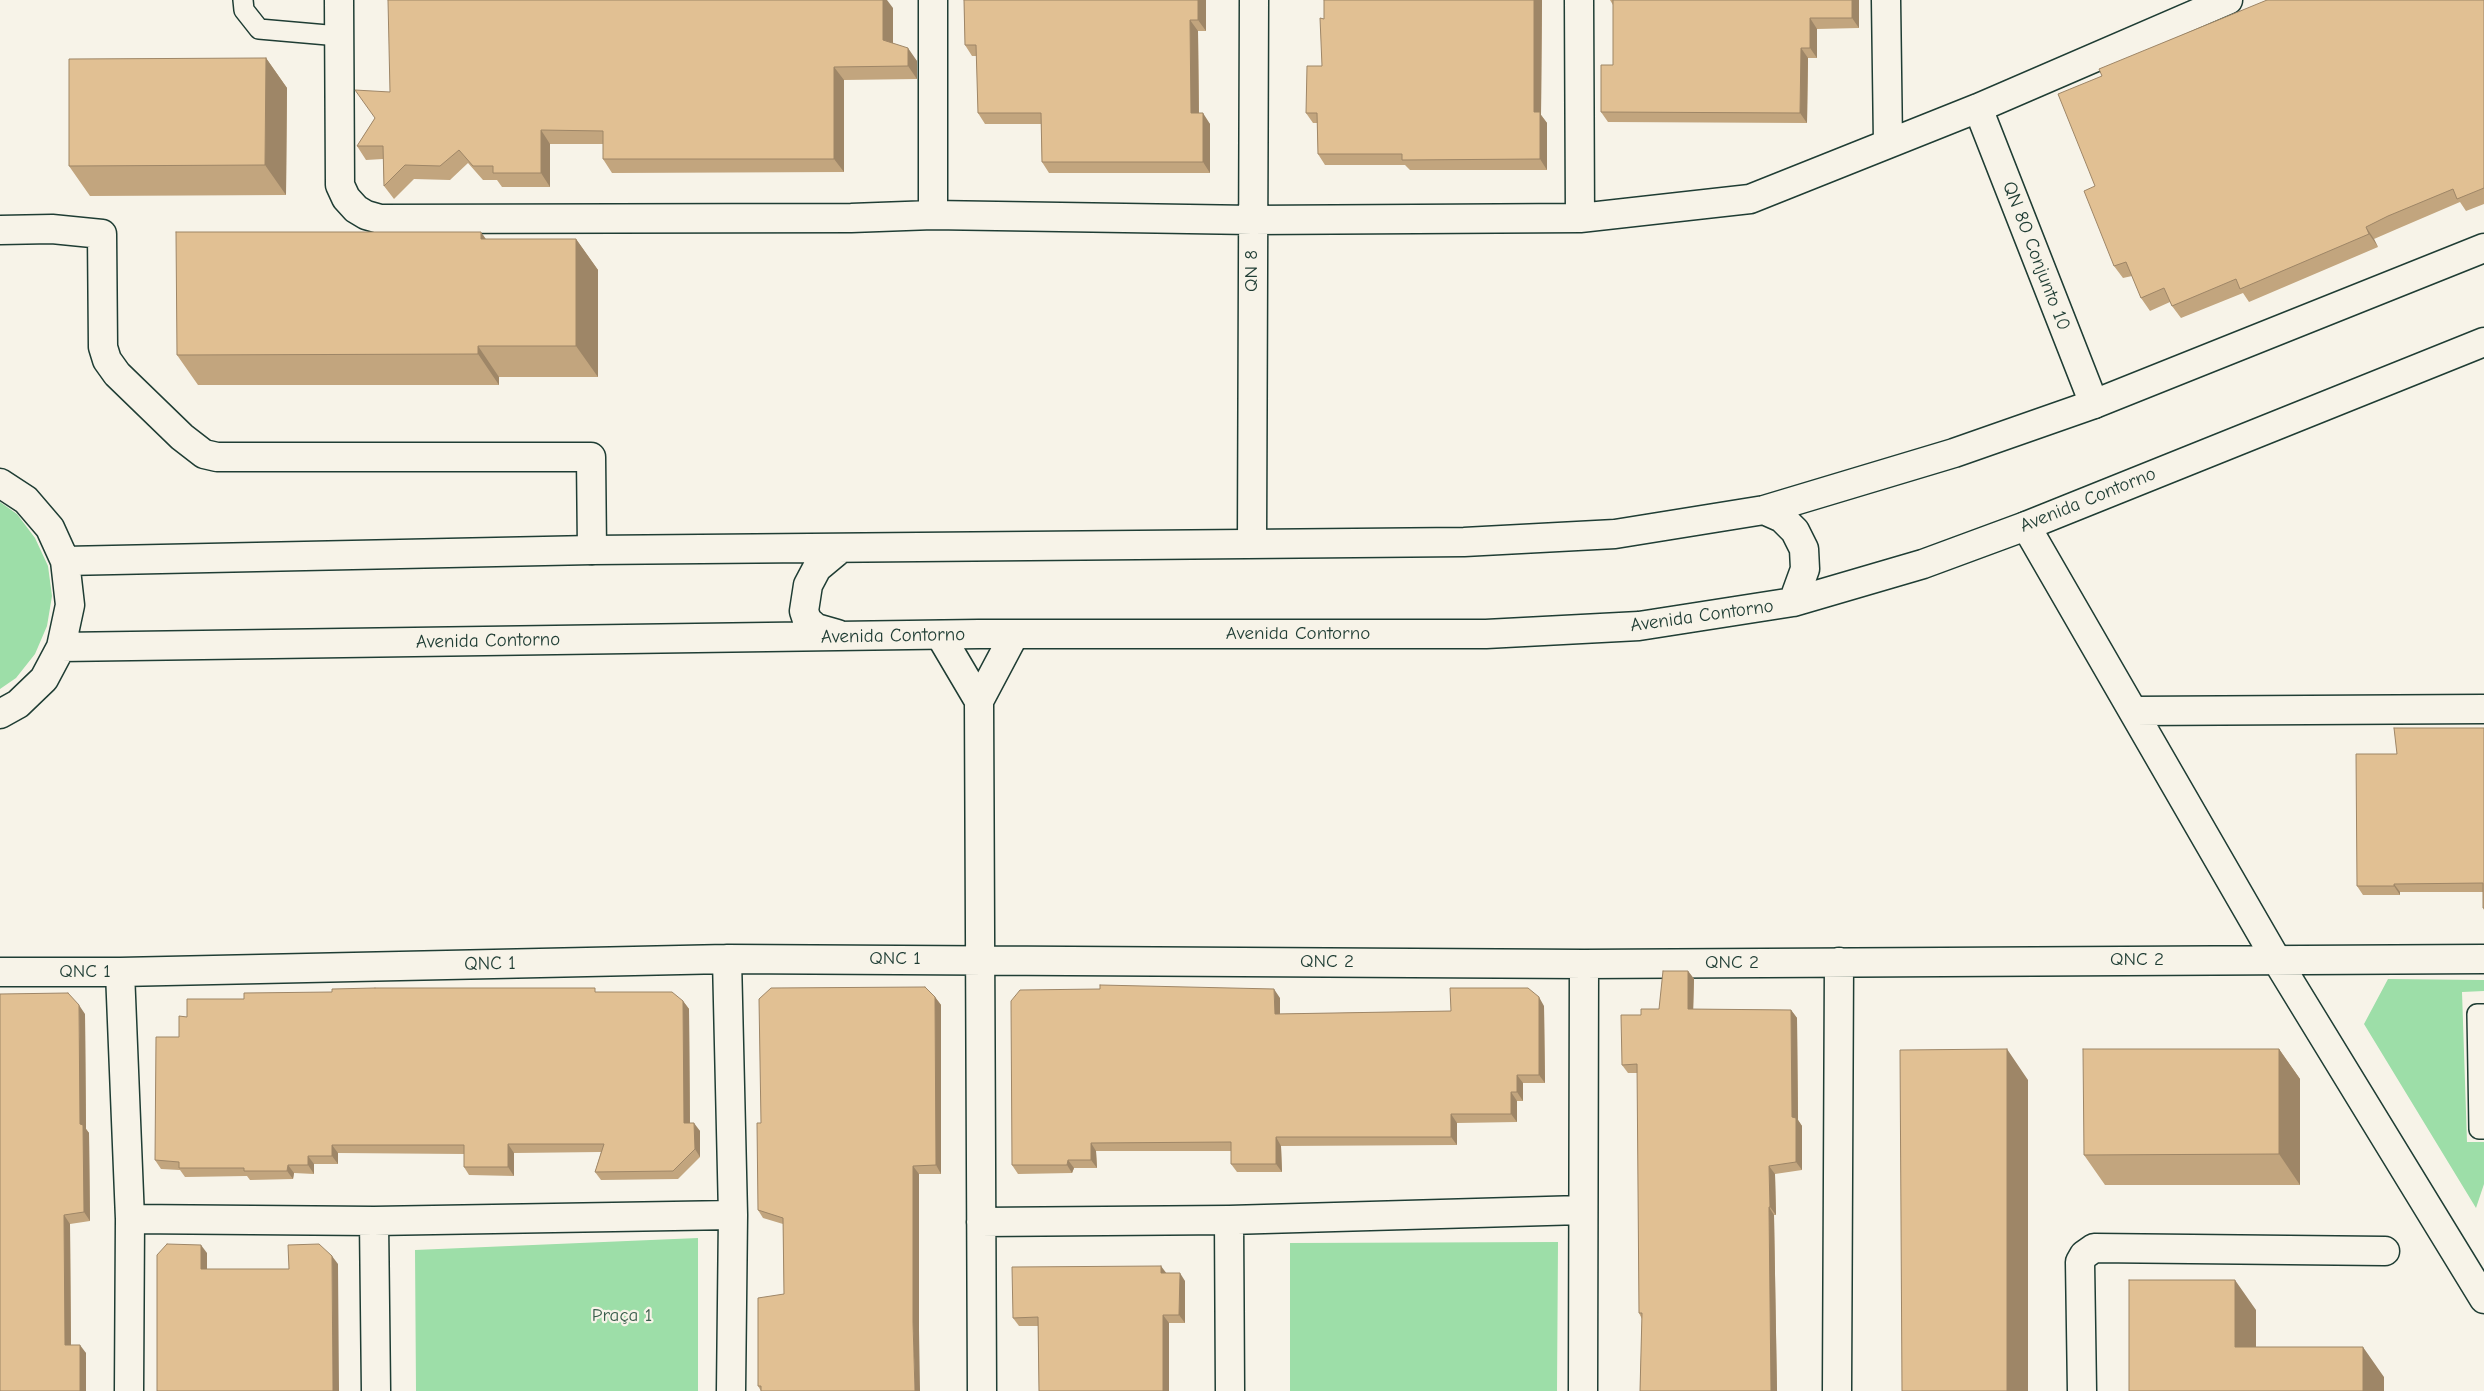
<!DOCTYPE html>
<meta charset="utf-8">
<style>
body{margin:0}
canvas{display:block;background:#f7f3e8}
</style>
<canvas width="2484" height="1391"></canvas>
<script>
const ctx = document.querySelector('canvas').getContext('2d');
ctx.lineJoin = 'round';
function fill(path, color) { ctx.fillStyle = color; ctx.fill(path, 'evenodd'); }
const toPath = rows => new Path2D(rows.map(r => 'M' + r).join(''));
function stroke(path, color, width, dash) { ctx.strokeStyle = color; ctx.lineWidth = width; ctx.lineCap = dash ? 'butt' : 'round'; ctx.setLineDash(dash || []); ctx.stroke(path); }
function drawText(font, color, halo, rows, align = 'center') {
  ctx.font = font + ' "Comic Neue",sans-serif'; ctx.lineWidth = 4.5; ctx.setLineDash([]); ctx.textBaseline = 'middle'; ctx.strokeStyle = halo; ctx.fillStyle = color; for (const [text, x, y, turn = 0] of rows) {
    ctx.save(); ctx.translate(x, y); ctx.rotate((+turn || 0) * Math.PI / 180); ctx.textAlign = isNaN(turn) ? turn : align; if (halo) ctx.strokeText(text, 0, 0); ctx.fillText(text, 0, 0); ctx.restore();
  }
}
fill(toPath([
 [0,502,17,514,35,538,48,566,52,596,47,626,35,654,16,678,0,689],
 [2388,979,2484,980,2484,991,2462,992,2467,1142,2484,1142,2484,1184,2476,1208,2364,1024],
 [698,1238,698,1391,416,1391,415,1250],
 [1558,1242,1557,1391,1290,1391,1290,1243]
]), '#9ddea8');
const lane = toPath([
 [243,0,244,10,259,29,339,36],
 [2484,1014,2477,1014,2479,1129,2484,1129]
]);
const street = toPath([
 [339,0,340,185,346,198,356,209,366,215,380,219,851,218,933,215,1252,220,1580,218,1750,199,1978,108,2228,0],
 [933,0,933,215],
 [1579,0,1580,218],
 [1886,0,1888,143],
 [1978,108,2094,404],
 [0,230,52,229,102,234,103,347,107,360,117,374,182,437,204,454,217,457,591,457,592,550],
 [2026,526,2276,959,2484,1299],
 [1252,542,1254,0],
 [940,635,979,701],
 [2134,711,2484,709],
 [727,959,733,1215,731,1391],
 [0,972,120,972,727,959,1584,964,2484,959],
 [120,972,130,1219,129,1391],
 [130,1219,374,1221,733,1215],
 [1229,1220,1230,1391],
 [374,1221,376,1391],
 [981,1222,1229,1220,1582,1210],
 [982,1391,979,701,1014,635],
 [1583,1391,1584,964],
 [1837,1391,1839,962],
 [2082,1391,2080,1262,2084,1255,2094,1248,2385,1251]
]);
const secondary = toPath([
 [0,483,26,500,50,528,65,561,70,605,61,647,44,679,18,704,0,714],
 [1764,510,1782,518,1795,531,1804,549,1805,569,1793,602],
 [65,561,592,550,1464,542,1615,534,1764,510,1954,453,2094,404,2484,248],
 [837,634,816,628,807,620,804,611,808,585,817,568,841,548],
 [61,647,979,634,1486,634,1639,626,1793,602,1923,564,2026,526,2484,342]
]);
stroke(lane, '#1f3d34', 22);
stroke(street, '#1f3d34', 31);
stroke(secondary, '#1f3d34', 31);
stroke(lane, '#f7f3e8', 19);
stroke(street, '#f7f3e8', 28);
stroke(secondary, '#f7f3e8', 28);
fill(toPath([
 [964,0,1206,0,1206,31,1198,31,1199,113,1210,124,1210,173,1049,173,1042,162,1041,124,985,124,978,113,977,56,972,56,965,45],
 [1324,0,1542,0,1541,115,1547,123,1547,170,1410,170,1405,165,1325,165,1318,154,1317,123,1313,123,1306,113,1322,66,1324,19],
 [1610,0,1859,0,1859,28,1817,29,1817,58,1808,58,1807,123,1608,122,1601,112,1613,65,1613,5],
 [2484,0,2484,204,2466,211,2460,202,2397,229,2374,239,2378,247,2249,302,2243,293,2181,318,2172,306,2170,302,2150,311,2141,298,2132,276,2123,278,2114,266,2095,186],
 [893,8,893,43,917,61,917,79,844,80,844,172,612,173,603,159,603,144,550,144,550,187,502,187,497,180,483,180,468,163,450,180,414,179,394,199,384,186,383,159,366,160,357,146,375,118,390,92],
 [266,58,287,88,286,195,90,196,69,166],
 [486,239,576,239,598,270,598,377,499,377,499,385,198,385,177,355],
 [2484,728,2484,910,2483,908,2483,892,2400,892,2400,895,2363,895,2357,886,2397,754],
 [1688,971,1694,979,1693,1009,1791,1010,1797,1018,1798,1120,1802,1126,1802,1170,1775,1174,1776,1215,1774,1215,1777,1391,1640,1391,1642,1319,1639,1313,1638,1073,1628,1073,1622,1065,1641,1015,1659,1009],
 [597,992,683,1001,689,1009,690,1123,700,1131,700,1157,678,1179,601,1180,595,1172,601,1152,514,1153,514,1176,469,1175,464,1167,464,1154,338,1153,338,1164,314,1164,314,1174,294,1173,293,1179,250,1180,247,1176,185,1177,180,1170,161,1169,155,1160,179,1037,187,1017,244,999],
 [935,997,941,1005,941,1174,919,1174,919,1330,761,1391,758,1386,784,1294,783,1224,763,1218,758,1210,761,1123],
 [1280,998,1280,1014,1451,1011,1544,1006,1545,1083,1523,1083,1523,1101,1517,1101,1517,1122,1457,1123,1457,1145,1281,1146,1282,1172,1237,1172,1231,1164,1231,1151,1096,1151,1097,1168,1074,1168,1072,1173,1018,1174,1012,1165],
 [85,1014,86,1129,89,1133,90,1221,70,1224,71,1345,86,1353,86,1391,0,1391],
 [2279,1049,2300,1079,2300,1185,2105,1185,2084,1155],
 [1166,1273,1185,1281,1185,1323,1169,1323,1169,1391,1039,1391,1038,1326,1019,1326,1013,1318]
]), '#c2a57e');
fill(toPath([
 [883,0,887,0,893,8,893,54,883,40],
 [1198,0,1206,0,1206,31,1198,20],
 [1534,0,1542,0,1541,115,1547,123,1547,170,1540,159,1534,112],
 [1852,0,1859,0,1859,28,1852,18],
 [1810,18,1817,29,1817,58,1810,48],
 [1190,20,1198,31,1199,124,1191,113],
 [908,48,917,61,917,79,908,66],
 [1801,48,1808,58,1807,123,1800,113],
 [266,58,287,88,286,195,265,165],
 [834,67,844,80,844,172,834,159],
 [1203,113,1210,124,1210,173,1203,162],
 [541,130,550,144,550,187,541,173],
 [2366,227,2374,239,2378,247,2369,234],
 [481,232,502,262,481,239],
 [576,239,598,270,598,377,576,346],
 [478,346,499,377,499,385,478,354],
 [2394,884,2400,892,2400,895,2394,886],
 [1688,971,1694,979,1693,1018,1688,1009],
 [1274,989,1280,998,1280,1022,1275,1014],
 [935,997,941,1005,941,1174,936,1165],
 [1539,997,1544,1006,1545,1083,1539,1075],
 [683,1001,689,1009,690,1131,684,1123],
 [79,1005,85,1014,86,1129,89,1133,90,1221,84,1212,80,1124],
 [1791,1010,1797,1018,1798,1120,1802,1126,1802,1170,1796,1162,1792,1117],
 [2007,1049,2028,1080,2028,1391,2007,1391],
 [2279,1049,2300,1079,2300,1185,2279,1154],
 [1517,1075,1523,1083,1523,1101,1517,1092],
 [1511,1092,1517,1101,1517,1122,1511,1114],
 [1451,1114,1457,1123,1457,1145,1451,1137],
 [694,1123,700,1131,700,1157,695,1149],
 [1276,1137,1281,1146,1282,1172,1276,1164],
 [1091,1143,1096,1151,1097,1168,1091,1160],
 [508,1144,514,1153,514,1176,508,1167],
 [332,1145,338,1153,338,1164,332,1156],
 [308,1156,314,1164,314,1174,308,1165],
 [1068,1160,1074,1168,1072,1173,1067,1165],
 [288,1165,294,1173,293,1179,287,1171],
 [913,1166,919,1174,919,1330,920,1391,915,1391,913,1322],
 [1769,1166,1775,1174,1776,1215,1770,1207],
 [1769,1207,1774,1215,1777,1391,1771,1391],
 [64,1215,70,1224,71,1353,65,1345],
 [201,1245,207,1253,207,1277,201,1269],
 [332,1256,338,1264,339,1391,333,1391],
 [1161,1266,1167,1274,1161,1273],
 [1180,1273,1185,1281,1185,1323,1179,1315],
 [2235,1280,2256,1310,2256,1377,2235,1347],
 [1163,1315,1169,1323,1169,1391,1163,1391],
 [80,1345,86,1353,86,1391,80,1391],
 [2363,1347,2384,1377,2384,1391,2363,1391]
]), '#9e8667');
const building = toPath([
 [388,0,883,0,883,40,908,48,908,66,834,67,834,159,603,159,603,131,541,130,541,173,493,173,493,166,473,166,459,150,440,166,405,165,384,186,383,146,357,146,375,118,355,90,390,92,388,0],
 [964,0,1198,0,1198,20,1190,20,1191,113,1203,113,1203,162,1042,162,1041,113,978,113,976,45,965,45,964,0],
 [1324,0,1534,0,1534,112,1540,112,1540,159,1402,160,1402,154,1318,154,1317,113,1306,113,1307,66,1322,66,1320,18,1324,19,1324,0],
 [1613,0,1852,0,1852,18,1810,18,1810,48,1801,48,1800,113,1601,112,1601,65,1613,65,1613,0],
 [2267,0,2484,0,2484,188,2457,199,2453,189,2388,216,2366,227,2369,234,2240,289,2236,279,2172,306,2164,288,2141,298,2126,262,2114,266,2084,191,2095,186,2058,94,2102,76,2099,69,2267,0],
 [266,58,265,165,69,166,69,59,266,58],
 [176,232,481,232,481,239,576,239,576,346,478,346,478,354,177,355,176,232],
 [2394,728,2484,728,2484,908,2483,908,2483,883,2394,884,2394,886,2357,886,2356,754,2397,754,2394,728],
 [1663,971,1688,971,1688,1009,1791,1010,1792,1117,1796,1118,1796,1162,1769,1166,1770,1207,1769,1207,1771,1391,1640,1391,1642,1313,1639,1313,1637,1064,1622,1065,1621,1015,1641,1015,1641,1009,1659,1009,1663,971],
 [1100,985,1274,989,1275,1014,1451,1011,1450,988,1528,988,1539,997,1539,1075,1517,1075,1517,1092,1511,1092,1511,1114,1451,1114,1451,1137,1276,1137,1276,1164,1231,1164,1231,1142,1091,1143,1091,1160,1068,1160,1067,1165,1012,1165,1011,1001,1020,990,1100,989,1100,985],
 [925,987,935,997,936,1165,913,1166,913,1322,915,1391,761,1391,761,1386,758,1386,758,1298,784,1294,783,1218,758,1210,757,1123,761,1123,759,999,771,988,925,987],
 [375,988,595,988,595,992,672,992,683,1001,684,1123,694,1123,695,1149,673,1171,595,1172,604,1144,508,1144,508,1167,464,1167,464,1145,332,1145,332,1156,308,1156,308,1165,288,1165,287,1171,244,1171,244,1168,179,1168,179,1162,155,1160,156,1037,179,1037,179,1016,187,1017,187,999,244,999,244,993,332,992,332,989,375,988],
 [68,993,79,1005,80,1124,83,1125,84,1212,64,1215,65,1345,80,1345,80,1391,0,1391,0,994,68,993],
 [2007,1049,2007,1391,1902,1391,1900,1050,2007,1049],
 [2083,1049,2279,1049,2279,1154,2084,1155,2083,1049],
 [167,1244,201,1245,201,1269,289,1269,288,1245,319,1244,332,1256,333,1391,157,1391,157,1255,167,1244],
 [1161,1266,1161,1273,1180,1273,1179,1315,1163,1315,1163,1391,1039,1391,1038,1317,1013,1318,1012,1267,1161,1266],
 [2129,1280,2235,1280,2235,1347,2363,1347,2363,1391,2129,1391,2129,1280]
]);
fill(building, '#e1c093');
stroke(building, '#9e8667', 1);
drawText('19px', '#1f3d34', '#f7f3e8', [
 ["QN 8O Conjunto 10",2036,256,69],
 ["QN 8",1252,271,-90],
 ["Avenida Contorno",2088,500,-22],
 ["Avenida Contorno",1702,616,-8],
 ["Avenida Contorno",1298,634],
 ["Avenida Contorno",893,636,-1],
 ["Avenida Contorno",488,641,-1],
 ["QNC 1",895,959],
 ["QNC 2",2137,960],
 ["QNC 2",1327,962],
 ["QNC 2",1732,963],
 ["QNC 1",490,964,-1],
 ["QNC 1",85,972]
]);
drawText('19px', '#385d4b', '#f7f3e8', [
 ["Praça 1",622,1316]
]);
</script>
